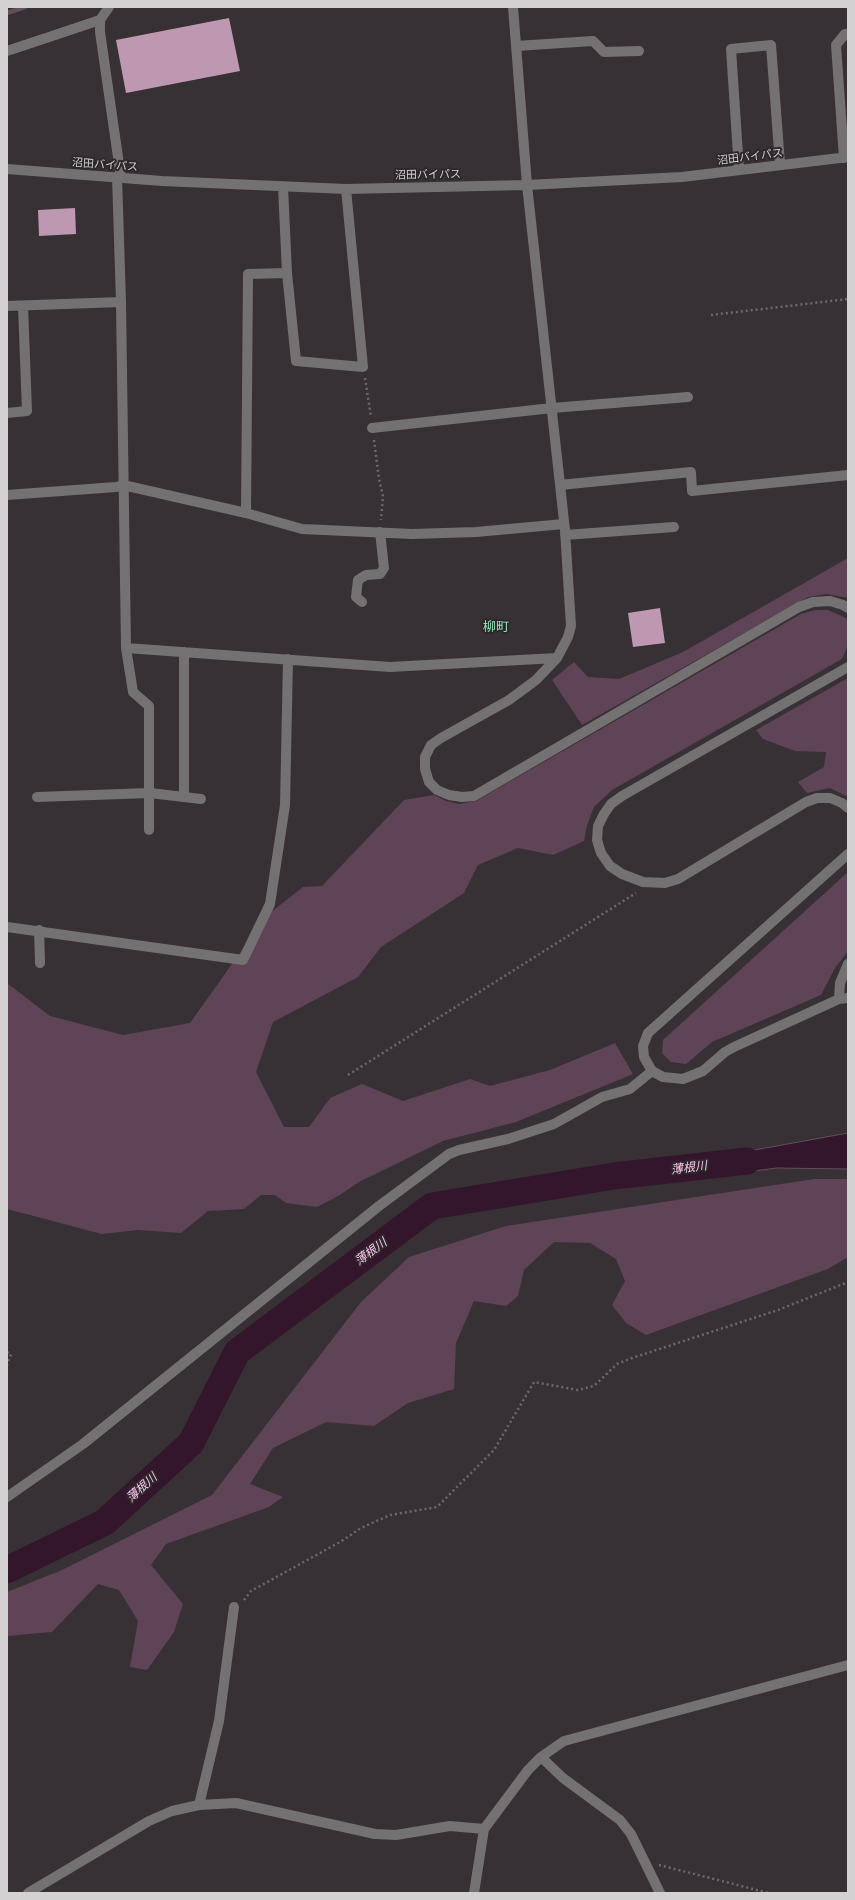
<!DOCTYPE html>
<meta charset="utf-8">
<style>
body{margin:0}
#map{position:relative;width:855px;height:1900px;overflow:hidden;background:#373135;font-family:"IBM Plex Sans",sans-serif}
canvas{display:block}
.frame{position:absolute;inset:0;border:8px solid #d4d1d3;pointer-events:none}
</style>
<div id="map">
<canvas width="855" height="1900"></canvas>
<div class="frame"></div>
</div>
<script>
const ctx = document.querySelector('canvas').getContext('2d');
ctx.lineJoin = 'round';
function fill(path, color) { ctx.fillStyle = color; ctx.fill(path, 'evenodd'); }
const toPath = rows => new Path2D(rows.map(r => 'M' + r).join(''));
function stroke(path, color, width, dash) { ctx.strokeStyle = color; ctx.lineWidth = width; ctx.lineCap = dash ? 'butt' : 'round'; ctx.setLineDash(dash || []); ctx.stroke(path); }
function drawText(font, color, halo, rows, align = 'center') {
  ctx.font = font + ' "IBM Plex Sans","Noto Sans JP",sans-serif'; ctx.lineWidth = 4; ctx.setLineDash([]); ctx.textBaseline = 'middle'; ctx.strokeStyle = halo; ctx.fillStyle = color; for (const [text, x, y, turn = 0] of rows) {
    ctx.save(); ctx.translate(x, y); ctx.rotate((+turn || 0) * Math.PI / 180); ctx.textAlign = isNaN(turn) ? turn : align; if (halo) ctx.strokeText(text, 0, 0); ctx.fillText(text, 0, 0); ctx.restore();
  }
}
fill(toPath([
 [848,558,848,598,827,594,808,597,582,725,552,680,574,662,588,677,619,679,683,652],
 [815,610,828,610,846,618,848,625,848,645,842,659,612,790,594,807,587,825,584,841,553,855,518,848,478,865,464,893,381,947,358,977,273,1022,256,1072,284,1127,309,1127,330,1098,362,1084,403,1101,470,1079,490,1086,550,1070,615,1043,633,1074,516,1122,443,1141,359,1182,340,1195,317,1207,286,1203,275,1195,261,1195,244,1209,208,1211,181,1233,138,1230,102,1234,7,1209,7,983,50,1016,123,1035,190,1023,266,916,303,887,322,886,404,800,434,795,446,801,459,804,476,801,801,614],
 [848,678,848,797,830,788,807,793,798,782,824,767,826,752,795,751,763,739,756,730],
 [848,872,848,951,835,968,821,995,712,1042,686,1064,671,1062,662,1053,663,1040],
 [814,1179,848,1179,848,1257,828,1269,646,1335,626,1323,612,1305,625,1281,616,1259,590,1243,554,1242,524,1270,518,1296,506,1306,474,1301,456,1343,454,1389,408,1403,374,1426,326,1422,273,1448,250,1484,283,1497,269,1507,166,1544,151,1565,183,1604,174,1632,147,1670,130,1667,138,1621,119,1590,98,1584,52,1632,7,1636,7,1592,62,1570,212,1495,361,1302,409,1257,506,1226]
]), '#5f4356');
const water = toPath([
 [848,1133,848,1169,777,1168,705,1177,716,1157,848,1133]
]);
fill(water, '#33162b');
stroke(water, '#634e5d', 1);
stroke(toPath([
 [7,13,25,7]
]), '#634e5d', 4.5);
stroke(toPath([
 [7,1570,105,1522,191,1443,237,1352,432,1206,614,1176,747,1161]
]), '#33162b', 27);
fill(toPath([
 [229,18,240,71,126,93,116,40],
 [75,208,76,234,39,236,38,210],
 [660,608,665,643,633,647,628,613]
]), '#be98b1');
stroke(toPath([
 [711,315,848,299],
 [365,378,371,417],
 [374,440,379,479,383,496,381,520],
 [348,1075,636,893],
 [7,1352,11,1354,7,1365],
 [244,1600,251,1591,340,1542,361,1528,390,1515,437,1507,494,1450,534,1382,578,1390,594,1386,617,1364,632,1358,778,1310,848,1282],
 [659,1865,769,1893]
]), '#6d686b', 2.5, [2, 3]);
stroke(toPath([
 [109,7,100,20,100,32,121,178],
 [513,7,527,185,565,530,571,626,568,637,557,658,536,680,509,700,441,738,431,745,425,757,425,769,429,782,437,790,449,795,462,797,474,796,799,607,813,602,830,601,843,605,848,608],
 [516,46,593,41,604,52,639,51],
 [7,51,100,20],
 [844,158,836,45,845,34],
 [7,169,162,181,346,189,527,185,682,177,848,157],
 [739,170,731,49,771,45,780,164],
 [117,177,121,302,126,648,133,692,149,706,149,830],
 [283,187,287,273,296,361,363,367,346,189],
 [7,306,121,302],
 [7,413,27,411,23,306],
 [372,428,552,408,688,397],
 [560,485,691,472,692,491,848,475],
 [7,495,116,487,123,485,246,513,302,529,412,534,476,532,564,524],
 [246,513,248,274,287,273],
 [565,535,674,527],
 [362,602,356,597,358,580,366,575,380,574,384,568,380,532],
 [126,648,390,667,557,658],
 [848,667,622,796,611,804,604,814,598,826,597,840,601,853,610,866,622,874,643,882,665,883,678,879,806,802,817,798,830,798,842,803,848,808],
 [37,797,150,793,201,799],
 [184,797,184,652],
 [848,854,648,1033,643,1046,644,1057,652,1071,663,1077,683,1079,703,1071,725,1052,734,1047,839,999,848,998],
 [7,927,243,960,270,904,285,805,288,659],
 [39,930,40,963],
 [839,999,840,983,848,964],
 [7,1497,83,1444,379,1206,449,1154,459,1150,508,1139,554,1124,602,1097,630,1089,652,1071],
 [541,1757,563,1778,620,1820,631,1834,660,1893],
 [199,1805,219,1721,234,1607],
 [28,1893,149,1821,172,1811,199,1805,236,1803,375,1834,396,1835,450,1826,484,1829],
 [474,1893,484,1829,528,1770,541,1757,564,1741,848,1665]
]), '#747173', 10);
drawText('11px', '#d4d1d3', '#2d282b', [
 ["沼田バイパス",750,157,-7],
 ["沼田バイパス",105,165,4],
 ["沼田バイパス",428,175,-1]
]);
drawText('italic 12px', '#fec2eb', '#2d282b', [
 ["薄根川",689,1168,-7],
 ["薄根川",371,1252,-37],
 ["薄根川",142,1488,-42]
]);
drawText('13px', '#93e2b5', '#2d282b', [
 ["柳町",496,627]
]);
</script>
